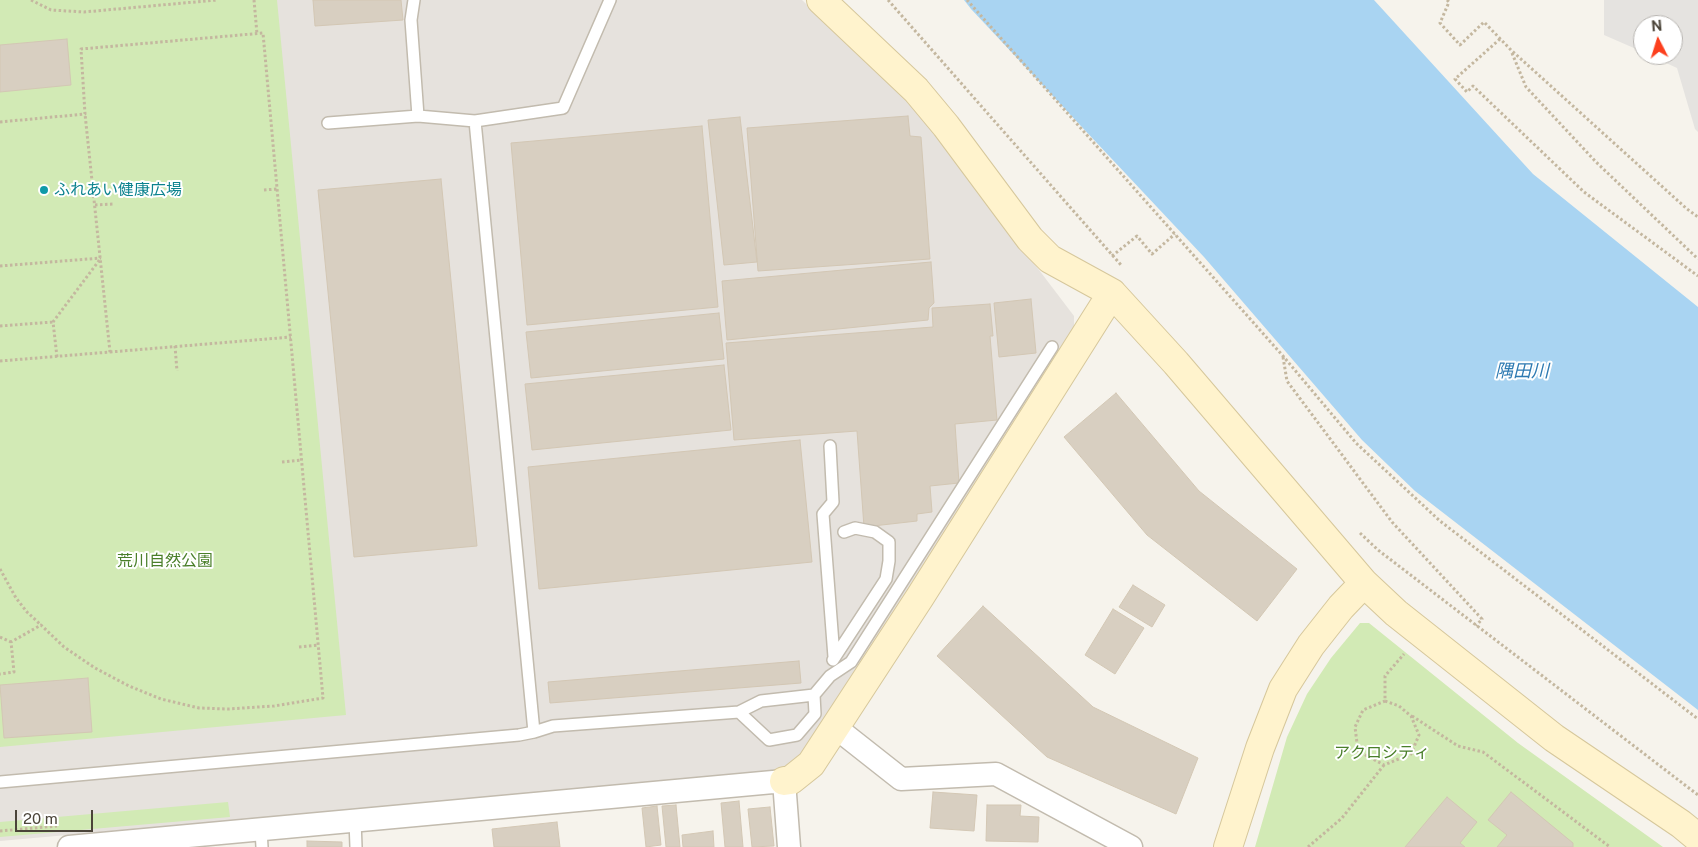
<!DOCTYPE html>
<meta charset="utf-8">
<style>
body{margin:0}
#map{position:relative;width:1698px;height:847px;overflow:hidden;background:#f6f3ec;font-family:"Public Sans",sans-serif}
canvas{display:block}
.north{position:absolute;left:1633px;top:15px;width:50px;height:50px;box-sizing:border-box;background:#fff;border:1px solid #b7b4b0;border-radius:50%;rotate:355deg;font-size:14px;font-weight:700;line-height:20px;text-align:center;color:#4b4439}
.north::after{content:'';display:block;margin:auto;width:18px;height:22px;background:#fc3f1d;clip-path:polygon(50% 0,100% 100%,50% 72%,0 100%)}
.scale{position:absolute;left:15px;top:810px;width:78px;height:22px;box-sizing:border-box;border:2px solid #4b4439;border-top:0;padding-left:6px;font-size:15px;line-height:18px;white-space:nowrap;color:#4b4439;-webkit-text-stroke:4px #fff;paint-order:stroke}
</style>
<div id="map">
<canvas width="1698" height="847"></canvas>
<div class="north">N</div>
<div class="scale">20 m</div>
</div>
<script>
const ctx = document.querySelector('canvas').getContext('2d');
ctx.lineJoin = 'round';
function fill(path, color) { ctx.fillStyle = color; ctx.fill(path, 'evenodd'); }
const toPath = rows => new Path2D(rows.map(r => 'M' + r).join(''));
function stroke(path, color, width, dash) { ctx.strokeStyle = color; ctx.lineWidth = width; ctx.lineCap = dash ? 'butt' : 'round'; ctx.setLineDash(dash || []); ctx.stroke(path); }
function drawText(font, color, halo, rows, align = 'center') {
  ctx.font = font + ' "Public Sans","Noto Sans JP",sans-serif'; ctx.lineWidth = 4; ctx.setLineDash([]); ctx.textBaseline = 'middle'; ctx.strokeStyle = halo; ctx.fillStyle = color; for (const [text, x, y, turn = 0] of rows) {
    ctx.save(); ctx.translate(x, y); ctx.rotate((+turn || 0) * Math.PI / 180); ctx.textAlign = isNaN(turn) ? turn : align; if (halo) ctx.strokeText(text, 0, 0); ctx.fillText(text, 0, 0); ctx.restore();
  }
}
fill(toPath([
 [0,0,802,0,919,112,1074,316,1074,334,802,757,777,772,0,841]
]), '#e6e2dd');
fill(toPath([
 [0,0,277,0,346,715,0,747],
 [1360,623,1369,623,1518,743,1663,847,1255,847,1287,737,1307,694,1331,658],
 [228,802,230,817,0,837,0,822]
]), '#d2eab5');
fill(toPath([
 [1604,0,1698,0,1698,132,1695,129,1677,68,1649,55,1673,55,1673,25,1643,25,1643,52,1604,35]
]), '#e5e3e0');
fill(toPath([
 [964,0,1374,0,1533,174,1698,307,1698,710,1415,491,1362,440,1204,257,971,9]
]), '#a9d4f2');
const building = toPath([
 [313,0,401,0,403,20,315,26,313,0],
 [67,39,71,85,0,92,0,45,67,39],
 [908,116,910,136,921,137,930,259,758,271,747,128,908,116],
 [740,117,757,262,724,265,708,120,740,117],
 [702,126,718,307,527,325,511,143,702,126],
 [441,179,477,546,354,557,318,190,441,179],
 [931,262,934,303,929,308,928,320,727,340,722,281,931,262],
 [1031,299,1036,353,999,357,994,303,1031,299],
 [990,304,993,336,990,336,997,420,955,424,959,483,930,486,932,512,917,514,917,521,864,527,857,431,734,440,726,343,933,327,932,308,990,304],
 [719,313,724,359,531,378,526,332,719,313],
 [724,365,731,430,532,450,525,384,724,365],
 [1116,393,1199,491,1297,569,1257,621,1147,535,1064,437,1116,393],
 [800,440,812,562,539,589,528,467,800,440],
 [1133,585,1165,605,1152,627,1119,607,1133,585],
 [983,606,1093,707,1198,758,1176,814,1047,757,937,656,983,606],
 [1113,609,1144,628,1115,674,1085,655,1113,609],
 [799,661,801,683,550,703,548,682,799,661],
 [88,678,92,732,4,738,0,685,88,678],
 [933,792,977,795,974,831,930,828,933,792],
 [1511,792,1573,843,1573,847,1497,847,1507,835,1488,820,1511,792],
 [1447,797,1477,822,1460,843,1465,847,1405,847,1447,797],
 [739,801,743,847,725,847,721,803,739,801],
 [676,805,680,847,666,847,662,806,676,805],
 [987,805,1021,805,1020,816,1039,817,1038,842,986,841,987,805],
 [657,806,661,845,646,847,642,808,657,806],
 [770,807,774,846,752,847,748,809,770,807],
 [557,822,560,847,494,847,492,829,557,822],
 [713,831,714,847,683,847,682,835,713,831],
 [307,841,342,842,342,847,307,847,307,841]
]);
fill(building, '#d8cfc1');
stroke(building, '#d3c7b4', 1);
const lane = toPath([
 [414,0,411,20,418,116,475,121],
 [328,123,418,116],
 [830,446,833,502,823,514,834,657],
 [833,660,886,579,889,561,889,542,875,532,855,528,844,532],
 [814,695,830,676,851,662,1052,347],
 [534,732,475,121,563,108,610,0],
 [0,782,519,735,534,732,553,726,739,712,761,701,814,695,815,714,797,735,769,740,739,712],
 [355,820,356,847],
 [261,830,262,847]
]);
const street = toPath([
 [835,727,901,779,996,774,1131,847],
 [69,847,784,781,789,847]
]);
const secondary = toPath([
 [821,0,916,90,946,126,1030,239,1050,259,1112,293,1176,363,1364,583,1396,613,1554,738,1681,824,1698,838],
 [784,781,791,780,811,764,920,597,1112,293],
 [1228,847,1260,748,1283,689,1311,645,1341,607,1364,583]
]);
stroke(lane, '#c2bbae', 14);
stroke(street, '#c2bbae', 25);
stroke(secondary, '#d6c79b', 30);
stroke(toPath([
 [31,0,51,10,84,12,217,0],
 [254,0,257,34],
 [888,0,1121,265],
 [967,0,1283,356,1356,443,1440,521,1698,719],
 [1447,0,1449,2,1440,23,1460,45,1484,22,1511,50,1687,209,1698,217],
 [1500,39,1455,79,1467,92,1473,86,1584,192,1698,276],
 [1512,53,1526,87,1596,162,1698,259],
 [0,122,85,114,81,49,263,33,323,698,274,706,228,709,199,708,161,699,129,686,95,668,64,647,41,625,11,642,14,672,0,674],
 [264,190,277,189],
 [95,205,113,204],
 [1112,256,1137,236,1152,254,1175,234],
 [0,266,101,258],
 [0,326,53,322],
 [175,346,177,371],
 [110,352,291,337],
 [57,357,53,322,101,258],
 [1283,357,1287,381,1392,522,1482,619,1476,626],
 [0,361,110,352,85,114],
 [282,462,302,460],
 [1360,533,1378,550,1698,795],
 [0,569,16,598,27,612,41,625],
 [0,637,11,642],
 [299,647,318,645],
 [1385,701,1399,706,1411,716,1419,735,1411,754,1384,765,1358,751,1355,727,1363,710,1385,701,1385,676,1404,654],
 [1412,716,1458,746,1483,752,1610,847],
 [0,831,57,826],
 [1308,847,1342,818,1384,765]
]), '#c4b79f', 3, [2.5, 2.5]);
stroke(lane, '#fff', 11);
stroke(street, '#fff', 22);
stroke(secondary, '#fff3cd', 28);
for (const [x, y, r, color] of [
 [44,190,5,"#0f9aa8"]
]) { const dot = new Path2D(); dot.arc(x, y, r, 0, 2 * Math.PI); ctx.fillStyle = color; ctx.fill(dot); stroke(dot, '#fff', 2); }
drawText('16px', '#0d838f', '#fff', [
 ["ふれあい健康広場",54,190]
], 'left');
drawText('16px', '#4a7f2a', '#fff', [
 ["荒川自然公園",165,561],
 ["アクロシティ",1382,753]
]);
drawText('italic 18px', '#2e7ab2', '#fff', [
 ["隅田川",1522,371]
]);
</script>
